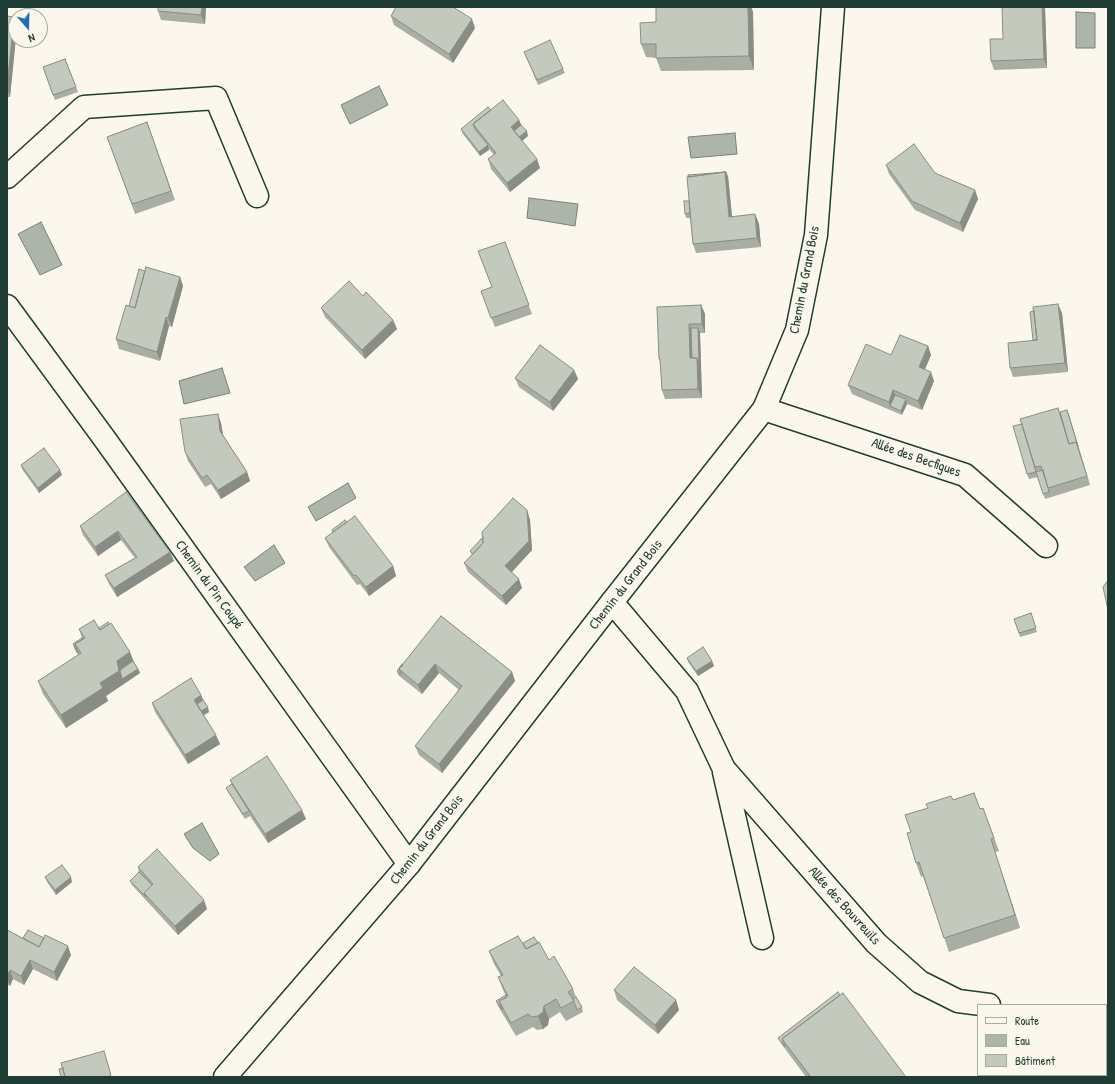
<!DOCTYPE html>
<meta charset="utf-8">
<style>
body{margin:0}
#map{position:relative;width:1115px;height:1084px;overflow:hidden;background:#fbf7ec;font-family:"Patrick Hand",sans-serif}
canvas{display:block}
.frame{position:absolute;inset:0;border:8px solid #1f3d34;pointer-events:none}
.legend{position:absolute;left:977px;top:1004px;width:130px;height:72px;box-sizing:border-box;background:#fbf7ec;border:1px solid #a3ada2;margin:0;padding:5px 7px;list-style:none;font-size:12px;color:#1f3d34}
.legend li{display:flex;align-items:center;gap:8px;height:20px}
.legend b{width:20px;border:1px solid #a3ada2}
.north{position:absolute;left:8px;top:8px;width:40px;height:40px;box-sizing:border-box;background:#fbf7ec;border:1px solid #a3ada2;border-radius:50%;rotate:160deg;font-size:11px;font-weight:700;line-height:16px;text-align:center;color:#1f3d34}
.north::after{content:'';display:block;margin:auto;width:14px;height:18px;background:#1f6fb2;clip-path:polygon(50% 0,100% 100%,50% 72%,0 100%)}
</style>
<div id="map">
<canvas width="1115" height="1084"></canvas>
<div class="frame"></div>
<ul class="legend">
<li><b style="height:5px;background:#fbf7ec"></b>Route</li>
<li><b style="height:11px;background:#adb4aa"></b>Eau</li>
<li><b style="height:11px;background:#c4c9be"></b>Bâtiment</li>
</ul>
<div class="north">N</div>
</div>
<script>
const ctx = document.querySelector('canvas').getContext('2d');
ctx.lineJoin = 'round';
function fill(path, color) { ctx.fillStyle = color; ctx.fill(path, 'evenodd'); }
const toPath = rows => new Path2D(rows.map(r => 'M' + r).join(''));
function stroke(path, color, width, dash) { ctx.strokeStyle = color; ctx.lineWidth = width; ctx.lineCap = dash ? 'butt' : 'round'; ctx.setLineDash(dash || []); ctx.stroke(path); }
function drawText(font, color, halo, rows, align = 'center') {
  ctx.font = font + ' "Patrick Hand",sans-serif'; ctx.lineWidth = 3; ctx.setLineDash([]); ctx.textBaseline = 'middle'; ctx.strokeStyle = halo; ctx.fillStyle = color; for (const [text, x, y, turn = 0] of rows) {
    ctx.save(); ctx.translate(x, y); ctx.rotate((+turn || 0) * Math.PI / 180); ctx.textAlign = isNaN(turn) ? turn : align; if (halo) ctx.strokeText(text, 0, 0); ctx.fillText(text, 0, 0); ctx.restore();
  }
}
const water = toPath([
 [1076,12,1095,13,1095,48,1076,48,1076,12],
 [379,86,388,105,350,124,341,105,379,86],
 [735,133,737,154,691,158,688,137,735,133],
 [529,198,578,204,575,226,527,218,529,198],
 [41,222,62,265,40,275,18,234,41,222],
 [222,368,230,393,184,404,179,381,222,368],
 [348,483,356,498,316,521,308,507,348,483],
 [274,545,285,563,255,581,244,567,274,545],
 [202,823,219,854,210,861,193,848,184,834,202,823]
]);
fill(water, '#adb4aa');
stroke(water, '#74847b', 1);
const minor = toPath([
 [7,177,84,107,216,98,257,196],
 [7,306,104,438,409,864],
 [764,409,965,475,1046,546],
 [612,602,687,691,724,769,876,943,920,982,958,1001,989,1005],
 [724,772,762,938]
]);
const tertiary = toPath([
 [225,1077,409,864,612,602,764,409,797,330,816,235,833,7]
]);
stroke(minor, '#1f3d34', 25);
stroke(tertiary, '#1f3d34', 25);
stroke(minor, '#fbf7ec', 22);
stroke(tertiary, '#fbf7ec', 22);
fill(toPath([
 [206,7,205,24,161,20,158,11],
 [656,7,751,7,753,12,754,70,661,71,656,58,646,57,641,44,656,22],
 [1045,7,1047,68,994,70,991,61,1003,39],
 [7,16,16,23,16,37,10,97,7,97],
 [391,16,475,28,453,63,394,25],
 [524,52,563,69,565,73,538,85],
 [65,59,78,92,55,100,43,67],
 [491,110,519,120,521,125,528,136,522,141,540,168,510,192,491,169,488,159,494,155,489,149,480,156,463,134,461,129],
 [147,122,175,200,135,214,107,137],
 [886,165,935,173,975,190,978,199,963,232,915,210,889,174],
 [728,176,732,217,755,214,759,224,761,247,696,253,693,244,690,218,686,218,685,214,689,201],
 [505,242,532,314,495,327,481,291,492,287],
 [145,271,180,277,183,286,172,327,169,326,160,361,119,349,116,339,129,306],
 [363,296,393,320,397,329,365,359,325,317,321,308],
 [701,305,705,314,705,333,700,333,702,398,665,399,662,390,661,365,659,359],
 [1034,311,1062,313,1068,372,1013,377,1010,368,1033,340],
 [928,346,931,355,925,369,934,381,922,410,907,404,902,415,852,394,848,385,891,355],
 [574,370,578,379,553,411,519,387,515,378],
 [1060,412,1069,415,1090,485,1045,499,1038,477,1029,479,1027,474],
 [221,423,223,435,247,472,250,481,221,499,211,484,205,487,188,461,185,452],
 [21,465,62,475,39,493,22,469],
 [527,510,530,520,532,550,512,572,522,588,506,605,468,572,464,563,472,555,470,551],
 [94,516,170,552,174,561,117,597,109,584,105,575,135,558,121,540,98,556,83,535,80,526],
 [347,522,393,566,396,576,369,596,360,584,357,585,329,547,325,538,333,533,332,530],
 [1031,613,1037,632,1020,637,1014,619],
 [441,616,512,672,515,681,442,773,419,755,415,746,459,690,439,673,422,694,398,675,397,671,403,665],
 [99,628,130,652,133,661,138,669,140,673,106,696,108,701,66,728,43,694,38,681,78,655,74,648,73,644,82,638,79,629],
 [687,658,712,661,714,666,698,676,688,662],
 [201,695,203,700,209,712,204,715,220,744,188,764,155,712,152,703],
 [230,780,306,819,268,843,250,816,245,819,228,792,226,788,232,784],
 [953,800,980,809,983,808,999,851,995,852,1020,928,949,952,923,876,921,877,916,863,911,832,928,808],
 [138,867,207,909,178,935,132,885,130,881,139,872],
 [45,877,72,882,56,895,47,882],
 [7,930,23,938,71,955,57,981,33,969,24,985,13,979,10,986,7,984],
 [523,943,549,960,573,989,576,997,582,1007,583,1012,566,1021,560,1012,549,1019,548,1025,543,1029,537,1030,533,1027,516,1036,498,1006,496,1001,506,996,503,990,498,977,501,976,494,964,489,951],
 [614,990,676,1000,679,1010,658,1034,617,1000],
 [778,1038,906,1077,806,1077,780,1042]
]), '#a9ada3');
fill(toPath([
 [202,7,206,7,205,24,201,15],
 [748,7,751,7,753,12,754,70,749,56],
 [1042,7,1045,7,1047,68,1044,59],
 [14,17,16,23,16,37,10,97,7,88],
 [472,19,475,28,453,63,449,54],
 [519,120,523,129,515,135,511,127],
 [527,131,528,136,519,143,518,139],
 [488,145,489,150,480,156,479,152],
 [537,159,540,168,510,192,507,183],
 [725,172,726,172,728,176,733,226,729,217],
 [975,190,978,199,963,232,960,223],
 [755,214,759,224,761,247,757,238],
 [180,277,183,286,172,327,168,318],
 [1058,304,1062,313,1068,372,1065,363],
 [701,305,705,314,705,333,702,324],
 [166,317,169,326,160,361,157,352],
 [393,320,397,329,365,359,362,350],
 [689,324,692,333,693,362,690,358],
 [698,328,700,333,702,398,698,389,697,358],
 [928,346,931,355,922,376,919,367],
 [574,370,578,379,553,411,550,402],
 [931,372,934,381,922,410,918,401],
 [893,390,897,400,890,406,889,402],
 [906,399,907,404,902,415,901,411],
 [1067,410,1069,415,1090,485,1087,476],
 [218,414,221,423,224,440,220,431],
 [60,470,62,475,39,493,38,488],
 [247,472,250,481,221,499,218,490],
 [527,510,530,520,532,550,509,575,505,566],
 [118,531,121,540,98,556,95,547],
 [170,552,174,561,117,597,114,588],
 [393,566,396,576,369,596,366,587],
 [519,579,522,588,506,605,502,596],
 [130,652,135,665,138,669,140,673,106,696,108,701,66,728,61,715,117,661],
 [712,661,714,666,698,676,696,671],
 [435,664,439,673,422,694,418,685],
 [512,672,515,681,442,773,439,764],
 [201,695,205,704,199,709,194,700],
 [208,707,209,712,202,716,200,712],
 [216,735,220,744,188,764,185,755],
 [302,810,306,819,268,843,265,834],
 [991,839,995,852,1020,928,1015,915],
 [71,877,72,882,56,895,55,890],
 [204,900,207,909,178,935,175,926],
 [68,946,71,955,57,981,54,972],
 [30,960,33,969,24,985,21,976],
 [10,970,13,979,10,986,7,978,7,976],
 [676,1000,679,1010,658,1034,655,1025],
 [544,1006,549,1019,548,1025,543,1029,538,1016]
]), '#898d85');
const building = toPath([
 [158,7,202,7,201,15,158,11,158,7],
 [396,7,453,7,472,19,449,54,391,16,396,7],
 [656,7,748,7,749,56,656,58,656,44,641,44,640,23,656,22,656,7],
 [1002,7,1042,7,1044,59,991,61,990,39,1003,39,1002,7],
 [7,16,14,17,7,88,7,16],
 [550,40,563,69,537,80,524,52,550,40],
 [65,59,76,87,53,95,43,67,65,59],
 [503,100,519,120,511,127,537,159,507,183,488,159,496,153,473,124,503,100],
 [488,107,491,110,473,124,475,129,488,145,479,152,461,129,488,107],
 [147,122,171,191,132,204,107,137,147,122],
 [521,125,527,131,519,137,514,131,521,125],
 [914,144,935,173,975,190,960,223,912,201,886,165,914,144],
 [725,172,729,217,755,214,757,238,693,244,687,177,725,172],
 [725,172,688,177,688,175,726,172,727,177,725,172],
 [684,201,689,201,690,213,685,214,684,201],
 [505,242,529,305,491,318,481,291,492,287,478,251,505,242],
 [146,267,180,277,168,318,166,317,157,352,116,339,126,305,135,308,146,267],
 [139,269,145,271,135,308,129,306,139,269],
 [349,281,363,296,366,292,393,320,362,350,321,308,349,281],
 [1058,304,1065,363,1010,368,1008,343,1037,340,1033,307,1058,304],
 [701,305,702,324,689,324,690,358,697,358,698,389,662,390,660,359,659,359,657,307,701,305],
 [1034,311,1037,340,1033,340,1030,312,1034,311],
 [691,328,698,328,699,362,697,358,692,358,691,328],
 [900,335,928,346,919,367,931,372,918,401,893,390,889,402,848,385,866,344,891,355,900,335],
 [540,345,574,370,550,402,515,378,540,345],
 [895,395,906,399,901,411,890,406,895,395],
 [1058,408,1069,444,1076,442,1087,476,1048,488,1041,466,1035,467,1020,419,1058,408],
 [1067,410,1078,446,1076,442,1069,444,1060,412,1067,410],
 [218,414,220,431,247,472,218,490,207,475,202,478,185,452,180,419,218,414],
 [1022,424,1036,472,1027,474,1013,426,1022,424],
 [44,448,60,470,38,488,21,465,44,448],
 [1043,470,1049,492,1043,494,1036,472,1043,470],
 [126,492,170,552,114,588,105,575,137,557,118,531,95,547,80,526,126,492],
 [513,498,527,510,529,541,505,566,519,579,502,596,464,563,483,543,482,532,513,498],
 [355,516,393,566,366,587,356,575,354,576,325,538,355,516],
 [345,520,347,522,333,532,332,530,345,520],
 [483,537,483,543,473,554,470,551,483,537],
 [1108,580,1108,610,1103,587,1108,580],
 [1031,613,1036,628,1019,633,1014,619,1031,613],
 [441,616,512,672,439,764,415,746,462,686,435,664,418,685,399,669,441,616],
 [94,620,100,630,111,623,130,652,117,661,119,671,100,683,103,688,61,715,38,681,81,653,75,644,85,638,79,629,94,620],
 [108,622,109,624,100,630,99,628,108,622],
 [82,638,83,639,75,644,78,653,73,644,82,638],
 [703,647,712,661,696,671,687,658,703,647],
 [133,661,138,669,122,679,120,670,133,661],
 [402,664,403,665,399,669,401,674,397,671,402,664],
 [191,678,201,695,194,700,216,735,185,755,152,703,191,678],
 [203,700,208,707,201,711,197,704,203,700],
 [267,756,302,810,265,834,230,780,267,756],
 [232,784,249,811,243,814,226,788,232,784],
 [974,793,980,809,983,808,994,838,991,839,1015,915,944,938,919,862,916,863,907,833,911,832,905,815,928,808,926,804,951,796,953,800,974,793],
 [157,849,204,900,175,926,144,893,153,884,138,867,157,849],
 [62,865,71,877,55,890,45,877,62,865],
 [139,872,152,885,144,893,146,897,130,881,139,872],
 [7,930,39,947,45,935,68,946,54,972,30,960,21,976,10,970,7,976,7,930],
 [28,930,44,938,39,947,23,938,28,930],
 [518,936,526,949,539,942,549,960,554,956,573,989,568,992,574,1001,561,1008,556,999,544,1006,543,1012,538,1016,532,1017,528,1014,511,1023,499,1001,508,996,498,977,503,975,489,951,518,936],
 [534,937,538,943,526,949,523,943,534,937],
 [634,967,676,1000,655,1025,614,990,634,967],
 [838,992,840,995,782,1039,785,1047,778,1038,838,992],
 [843,993,906,1077,811,1077,782,1039,843,993],
 [506,995,507,997,499,1001,502,1010,496,1001,506,995],
 [576,997,582,1007,577,1010,573,999,576,997],
 [1108,1045,1108,1077,1079,1077,1078,1076,1078,1077,1051,1077,1049,1075,1106,1075,1106,1047,1108,1045],
 [104,1051,111,1075,107,1077,65,1077,61,1063,104,1051],
 [63,1068,65,1077,61,1077,59,1069,63,1068]
]);
fill(building, '#c4c9be');
stroke(building, '#898d85', 1);
drawText('14px', '#1f3d34', '#fbf7ec', [
 ["Chemin du Grand Bois",805,280,-79],
 ["Allée des Becfigues",916,458,19],
 ["Chemin du Pin Coupé",209,585,54],
 ["Chemin du Grand Bois",626,585,-52],
 ["Chemin du Grand Bois",427,840,-52],
 ["Allée des Bouvreuils",844,906,48]
]);
</script>
